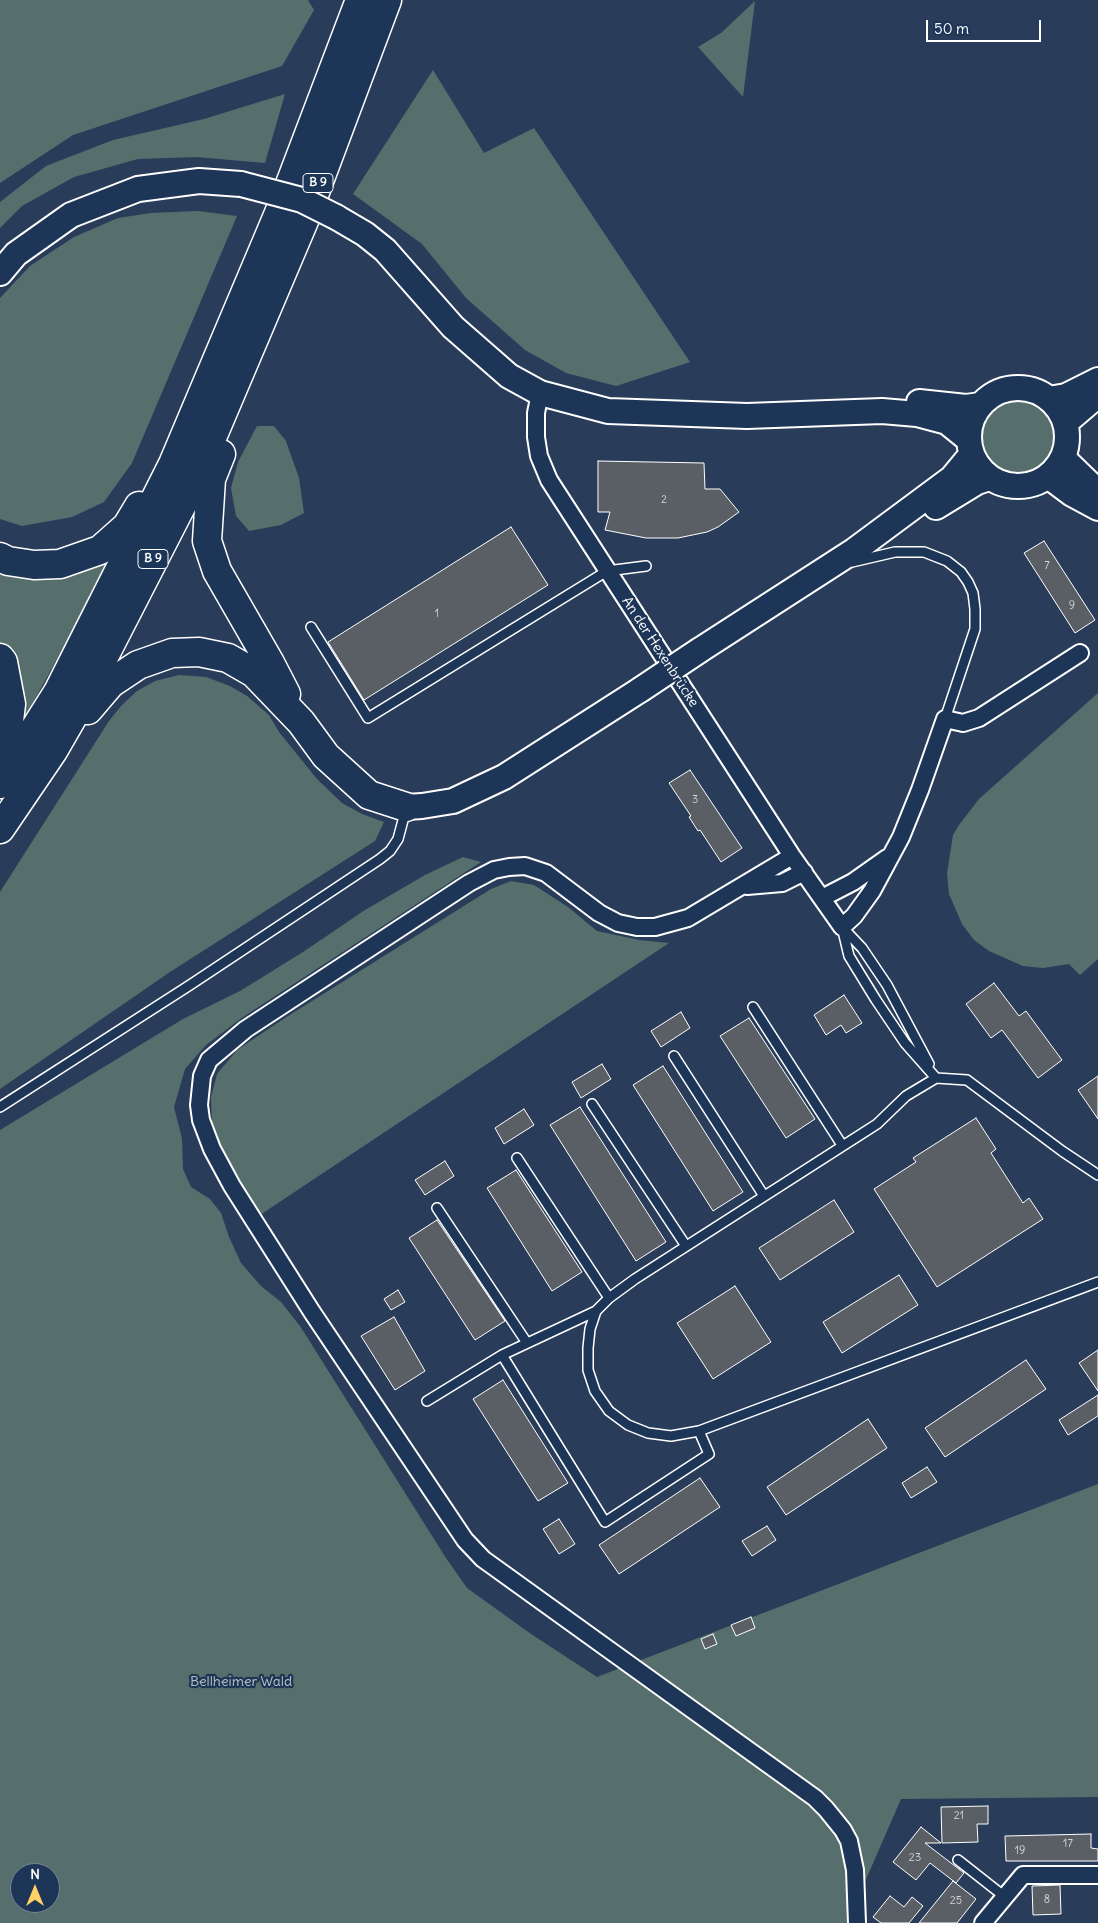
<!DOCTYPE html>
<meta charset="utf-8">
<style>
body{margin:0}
#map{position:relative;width:1098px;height:1923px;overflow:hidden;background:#293d5a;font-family:Delius,sans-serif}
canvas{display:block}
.north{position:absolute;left:10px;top:1863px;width:50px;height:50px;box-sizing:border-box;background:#1d3557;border:1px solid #77869a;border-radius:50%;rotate:0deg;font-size:14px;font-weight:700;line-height:20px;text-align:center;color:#fff}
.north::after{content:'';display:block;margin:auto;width:18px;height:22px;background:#ffd166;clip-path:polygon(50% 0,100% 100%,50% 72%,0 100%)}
.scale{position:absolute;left:926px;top:20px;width:115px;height:22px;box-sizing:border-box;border:2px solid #fff;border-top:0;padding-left:6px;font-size:15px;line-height:18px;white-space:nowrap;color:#fff;-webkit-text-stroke:4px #1d3557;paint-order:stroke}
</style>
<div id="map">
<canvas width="1098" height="1923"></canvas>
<div class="north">N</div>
<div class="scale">50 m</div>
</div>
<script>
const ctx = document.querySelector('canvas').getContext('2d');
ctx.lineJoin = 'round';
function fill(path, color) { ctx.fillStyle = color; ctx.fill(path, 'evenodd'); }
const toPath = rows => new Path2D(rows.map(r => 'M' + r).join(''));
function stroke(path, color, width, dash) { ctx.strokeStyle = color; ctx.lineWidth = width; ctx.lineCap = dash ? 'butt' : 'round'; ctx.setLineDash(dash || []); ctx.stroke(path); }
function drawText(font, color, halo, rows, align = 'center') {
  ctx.font = font + ' Delius,sans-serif'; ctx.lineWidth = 4.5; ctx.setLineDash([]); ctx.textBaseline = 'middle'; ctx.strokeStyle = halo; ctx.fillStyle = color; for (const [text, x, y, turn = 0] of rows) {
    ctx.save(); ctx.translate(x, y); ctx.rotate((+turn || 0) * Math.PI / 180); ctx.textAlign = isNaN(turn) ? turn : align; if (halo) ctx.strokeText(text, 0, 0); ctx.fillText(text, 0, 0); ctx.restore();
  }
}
fill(toPath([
 [0,0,308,0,314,10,282,66,73,135,0,183],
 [755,1,743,97,698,47,721,33],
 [433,70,484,153,534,128,690,362,616,386,566,373,525,350,466,298,422,244,353,194],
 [285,94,265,163,196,157,138,159,74,177,22,206,0,228,0,202,46,166,113,140,204,119],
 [198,211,237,216,132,463,104,502,72,517,22,526,0,519,0,298,30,266,74,237,118,218,151,213],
 '978 438a39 39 0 1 1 78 0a39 39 0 1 1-78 0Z',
 [257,426,274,426,286,441,299,478,304,513,281,525,249,531,236,516,231,488,238,462],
 [118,548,19,728,0,645,0,565],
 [179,675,206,677,230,686,247,696,269,715,279,732,317,779,342,803,362,814,384,822,375,841,170,972,0,1089,0,892,109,721,121,706,137,691,155,681],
 [1098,693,1098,959,1080,975,1069,964,1043,968,1023,966,989,951,974,940,962,924,949,894,947,873,953,835,959,825,979,799],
 [463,857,481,862,243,1017,206,1045,185,1069,174,1107,182,1139,183,1169,191,1187,210,1199,221,1213,229,1237,241,1263,261,1286,281,1302,300,1326,446,1558,467,1588,531,1634,597,1677,1098,1484,1098,1797,901,1799,847,1923,0,1923,0,1130,183,1019,240,991,303,952,365,910,425,875],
 [20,1873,50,1873,50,1903,20,1903],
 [511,881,534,885,568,907,597,931,639,940,669,943,260,1215,223,1154,212,1124,211,1097,217,1074,237,1050,288,1016,491,889]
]), '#566f6c');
const building = toPath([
 [598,461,704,463,705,489,720,489,739,512,718,527,707,532,678,538,646,538,605,530,610,512,598,512,598,461],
 [511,527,548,585,364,700,328,642,511,527],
 [1044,541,1095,620,1075,633,1024,553,1044,541],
 [690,770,742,848,721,862,700,830,698,831,689,817,691,816,669,783,690,770],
 [994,983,1019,1016,1026,1011,1062,1060,1038,1078,1002,1030,991,1038,966,1004,994,983],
 [844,995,862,1023,846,1033,841,1025,826,1035,814,1015,844,995],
 [681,1012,690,1028,661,1047,651,1031,681,1012],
 [749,1018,815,1119,786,1138,720,1036,749,1018],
 [602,1064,611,1079,581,1098,572,1082,602,1064],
 [663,1066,743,1192,713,1211,633,1085,663,1066],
 [1098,1076,1098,1119,1078,1090,1098,1076],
 [580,1107,666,1242,636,1261,550,1125,580,1107],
 [524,1109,534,1125,504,1144,495,1128,524,1109],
 [976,1118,996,1149,991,1153,1023,1203,1029,1198,1043,1219,937,1287,874,1189,916,1162,913,1158,976,1118],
 [445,1161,454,1176,425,1195,415,1180,445,1161],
 [516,1170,582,1272,552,1291,487,1188,516,1170],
 [834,1200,854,1232,780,1280,759,1248,834,1200],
 [437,1220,505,1321,475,1340,409,1238,437,1220],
 [899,1275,918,1305,842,1353,823,1322,899,1275],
 [735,1286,771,1342,713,1379,677,1323,735,1286],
 [398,1290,405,1302,391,1310,384,1299,398,1290],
 [394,1317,425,1371,395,1390,361,1336,394,1317],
 [1098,1350,1098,1391,1079,1363,1098,1350],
 [1026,1360,1046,1389,945,1457,925,1428,1026,1360],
 [503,1380,568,1483,538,1501,473,1399,503,1380],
 [1098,1395,1098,1416,1068,1435,1059,1420,1098,1395],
 [868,1419,887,1448,786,1515,767,1487,868,1419],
 [927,1467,937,1482,911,1498,902,1483,927,1467],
 [700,1478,720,1507,619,1574,599,1545,700,1478],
 [559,1519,575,1544,559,1554,543,1529,559,1519],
 [767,1526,776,1540,752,1556,742,1541,767,1526],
 [751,1617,755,1628,736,1636,731,1625,751,1617],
 [713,1634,717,1644,705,1649,701,1639,713,1634],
 [988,1806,988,1824,977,1824,978,1842,942,1843,941,1807,988,1806],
 [921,1827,941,1843,925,1843,964,1873,956,1883,930,1863,916,1880,893,1862,921,1827],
 [1091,1834,1091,1848,1098,1849,1098,1861,1006,1861,1005,1836,1091,1834],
 [953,1881,976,1899,957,1923,919,1923,953,1881],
 [1060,1885,1061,1914,1033,1915,1032,1886,1060,1885],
 [890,1896,904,1907,912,1897,923,1906,909,1923,881,1923,873,1917,890,1896]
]);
fill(building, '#5a5f65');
stroke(building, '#fff', 1);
const lane = toPath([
 [852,562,895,552,924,552,947,561,961,572,968,582,973,593,975,609,975,629,945,719],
 [311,627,368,718,607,571,646,566],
 [842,927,849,956,876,1000,905,1043,936,1078],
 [843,928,862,948,887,985,929,1064],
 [753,1007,842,1145],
 [674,1056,764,1196],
 [592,1104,686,1246],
 [0,1107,190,985,380,859,390,851,398,839,406,809],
 [517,1158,609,1298],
 [1098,1175,1062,1151,967,1080,936,1078,906,1096,877,1124,635,1279,609,1298,596,1311,590,1329,588,1348,588,1370,595,1391,609,1411,628,1425,648,1433,671,1436,699,1431,1098,1282],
 [437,1208,527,1343],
 [502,1355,605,1522,709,1454,699,1431],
 [427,1401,502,1355,596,1311],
 [958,1860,1005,1897]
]);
const street = toPath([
 [540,393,536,413,536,437,539,456,549,480,792,856,842,927,854,916,872,891,901,837,920,790,945,719,963,723,979,718,1080,653],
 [792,856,688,918,655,927,637,927,618,923,599,913,546,873,525,866,509,867,494,870,469,883,246,1029,209,1060,202,1076,199,1105,201,1120,212,1149,232,1186,312,1312,465,1540,483,1559,815,1798,826,1809,843,1830,849,1841,855,1870,857,1923],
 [747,886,782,883,804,872],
 [822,898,853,882,887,858],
 [983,1923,1023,1875,1098,1875]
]);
const secondary = toPath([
 [336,217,365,234,385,250,453,327,509,376,540,393,608,411,747,416,882,411,917,414,947,422,968,439],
 [0,273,16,254,71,215,138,189,199,181,241,184],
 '969 437a49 49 0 1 1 98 0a49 49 0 1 1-98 0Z',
 [1049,399,1066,396,1098,380],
 [919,402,966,407,980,405],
 [1065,423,1098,395],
 [1063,458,1098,492],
 [1048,476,1072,494,1098,508],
 [936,507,977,482,989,478],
 [700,650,855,550,952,478,971,455],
 [406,807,422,806,453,801,504,777,640,690]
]);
const highway = toPath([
 [221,454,211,479,207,541,217,571,270,663,286,694],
 [0,557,8,561,34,565,60,564,100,550,127,526,139,506],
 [0,658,3,662,11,704,6,746,0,757],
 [88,710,111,683,138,665,172,653,199,652,228,658,254,673,301,722,326,756,369,795,406,807],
 [0,784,58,692,173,464,279,213,360,0],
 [0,829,53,751,76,711,191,487,306,216,387,0]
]);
stroke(lane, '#fff', 12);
stroke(street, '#fff', 20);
stroke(secondary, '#fff', 28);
stroke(highway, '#fff', 31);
stroke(lane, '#1d3557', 9);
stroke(street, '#1d3557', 16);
stroke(secondary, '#1d3557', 24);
stroke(highway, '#1d3557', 28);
const secondaryBridge = toPath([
 [241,184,302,200,336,217],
 [640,690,700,650]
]);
stroke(secondaryBridge, '#fff', 28, []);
stroke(secondaryBridge, '#1d3557', 24);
drawText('11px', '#d6d7d8', null, [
 ["2",664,500],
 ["7",1047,566],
 ["9",1072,606],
 ["1",437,614],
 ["3",695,800],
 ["21",959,1816],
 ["17",1068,1844],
 ["19",1020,1851],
 ["23",915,1858],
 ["8",1047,1900],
 ["25",956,1901]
]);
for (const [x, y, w] of [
 [318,183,30],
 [153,559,30]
]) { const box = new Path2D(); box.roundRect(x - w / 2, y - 9.5, w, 19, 4); ctx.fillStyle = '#1d3557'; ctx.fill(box); stroke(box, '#fff', 1); }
drawText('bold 12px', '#fff', null, [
 ["B 9",318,183],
 ["B 9",153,559]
]);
drawText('14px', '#fff', '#1d3557', [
 ["An der Hexenbrücke",660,652,57]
]);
drawText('14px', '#bbc5c4', '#1d3557', [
 ["Bellheimer Wald",241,1682]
]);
</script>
